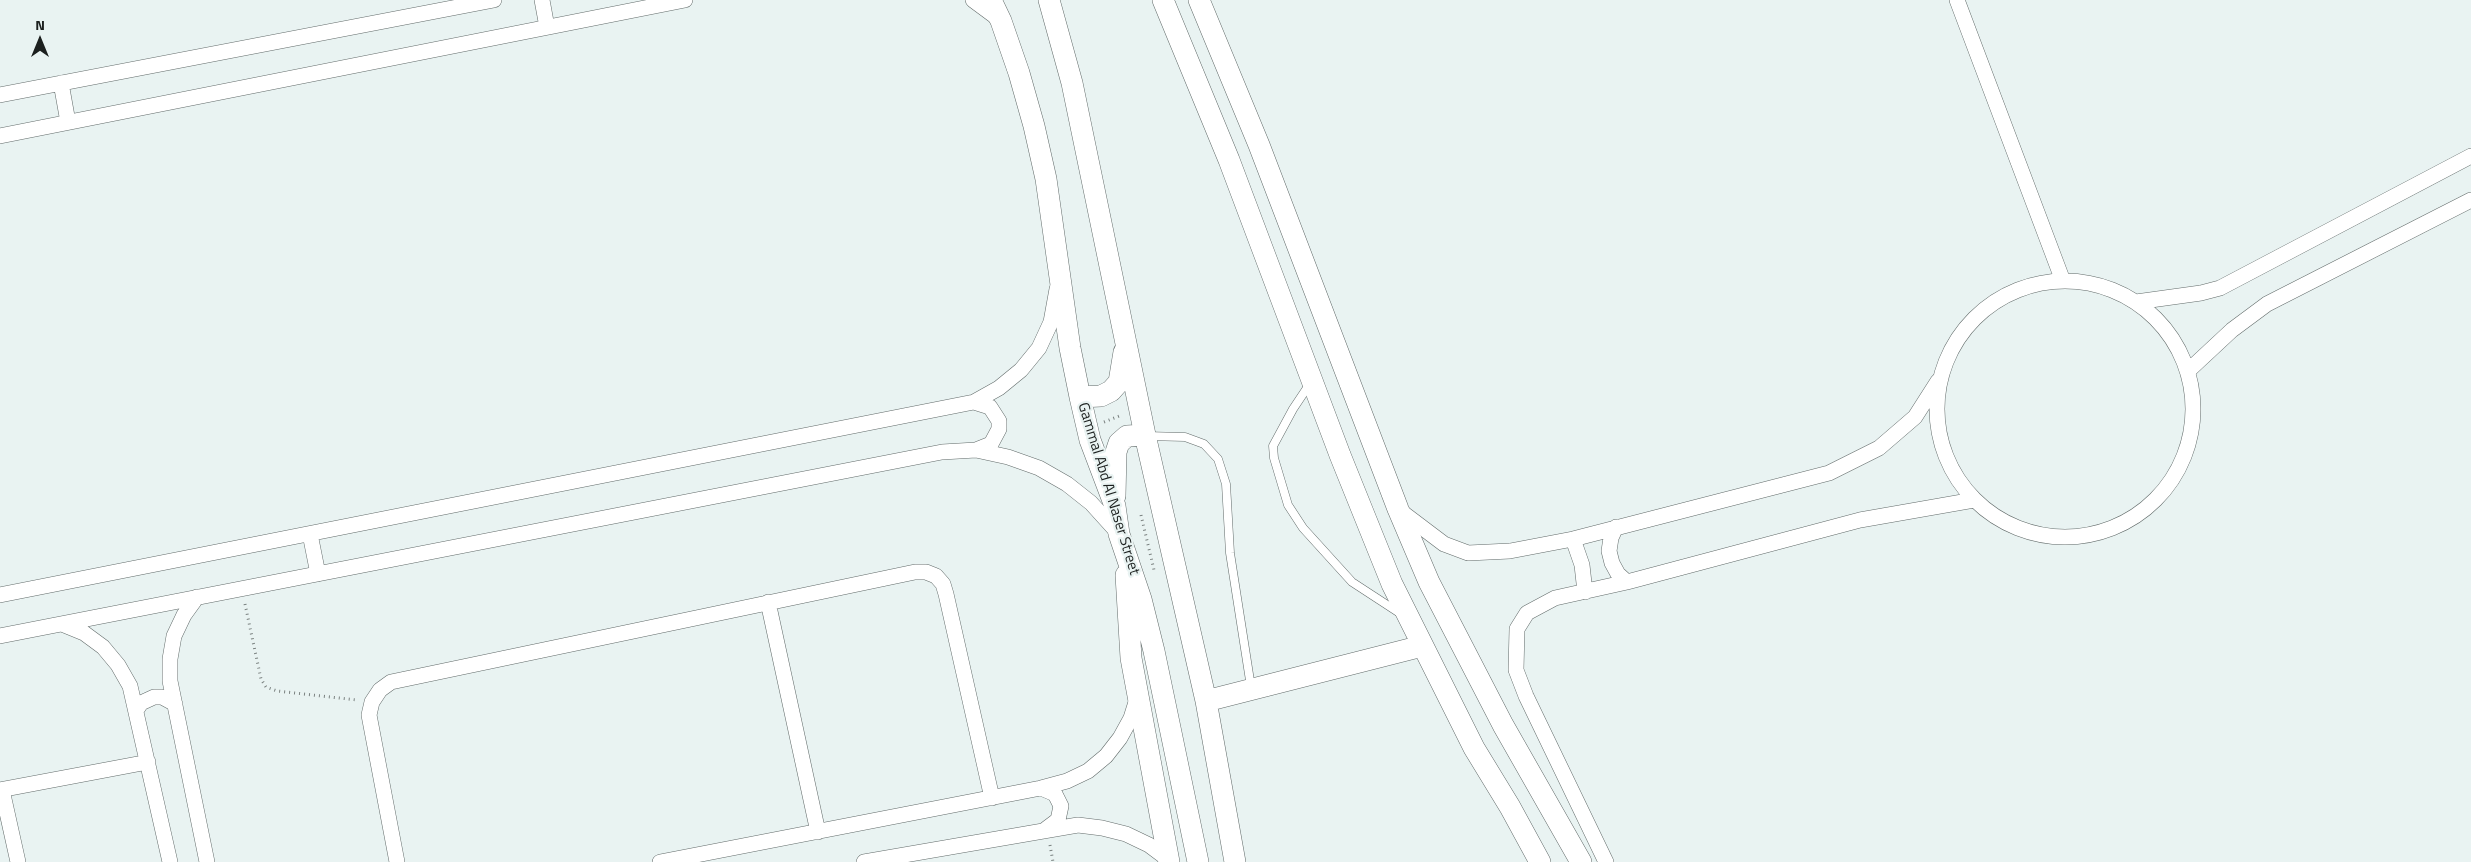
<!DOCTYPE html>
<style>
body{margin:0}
#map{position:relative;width:2471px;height:862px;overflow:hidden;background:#e9f3f2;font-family:"Titillium Web",sans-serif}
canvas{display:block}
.north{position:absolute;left:15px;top:15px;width:50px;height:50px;-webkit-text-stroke:4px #e9f3f2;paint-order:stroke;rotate:0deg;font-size:14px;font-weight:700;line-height:20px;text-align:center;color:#1c201f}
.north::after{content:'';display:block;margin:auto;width:18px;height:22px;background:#1c201f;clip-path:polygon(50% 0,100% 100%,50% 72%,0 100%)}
</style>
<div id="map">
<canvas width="2471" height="862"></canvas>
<div class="north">N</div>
</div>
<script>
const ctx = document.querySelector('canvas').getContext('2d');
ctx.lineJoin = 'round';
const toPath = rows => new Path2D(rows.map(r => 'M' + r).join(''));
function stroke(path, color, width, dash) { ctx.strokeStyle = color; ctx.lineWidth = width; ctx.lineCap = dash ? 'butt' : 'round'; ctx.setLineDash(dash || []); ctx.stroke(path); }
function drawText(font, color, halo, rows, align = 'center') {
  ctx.font = font + ' "Titillium Web",sans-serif'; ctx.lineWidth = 4.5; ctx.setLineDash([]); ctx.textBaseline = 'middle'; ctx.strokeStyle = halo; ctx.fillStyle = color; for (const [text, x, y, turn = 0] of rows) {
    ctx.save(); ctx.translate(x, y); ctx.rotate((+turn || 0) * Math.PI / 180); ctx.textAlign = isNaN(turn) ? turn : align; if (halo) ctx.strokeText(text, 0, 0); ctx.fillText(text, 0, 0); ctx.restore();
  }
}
const lane = toPath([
 [1309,385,1293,409,1273,446,1274,458,1288,505,1303,528,1352,582,1401,614],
 [1146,436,1185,437,1204,444,1218,459,1226,484,1230,553,1251,687]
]);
const street = toPath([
 [542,0,547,27],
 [973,0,1000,20],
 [1957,0,2063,281],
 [61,83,68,122],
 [0,95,494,0],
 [0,136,685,0],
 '1937 409a128 128 0 1 1 256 0a128 128 0 1 1-256 0Z',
 [2136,302,2201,293,2220,288,2471,156],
 [2188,371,2232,330,2267,304,2471,200],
 [974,402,990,407,999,421,999,429,991,444,976,450],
 [1399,510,1444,544,1468,553,1510,551,1573,539,1829,473,1879,448,1915,417,1938,381],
 [1616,527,1611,538,1609,551,1612,563,1618,574,1627,582],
 [310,534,318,574],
 [1573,539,1582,565,1585,592],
 [0,595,974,402,999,388,1021,370,1039,348,1051,322,1057,289],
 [197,597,184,615,174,636,170,659,170,681,207,862],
 [768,602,818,832],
 [62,624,84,633,103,647,118,665,130,686,170,862],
 [0,636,942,452,976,450,1008,457,1039,468,1067,484,1091,503,1119,534],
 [137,709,141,703,154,697,162,697,175,704],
 [1041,788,1055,794,1061,806,1058,820,1046,829],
 [0,790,148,762],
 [2,790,18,862],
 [397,862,369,715,372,702,380,690,391,682,915,572,926,572,936,576,943,584,946,594,992,798],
 [660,862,1041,788,1067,781,1088,771,1106,756,1120,738,1131,718,1137,699],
 [864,862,1078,825,1102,828,1126,834,1149,845,1169,860],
 [1606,862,1526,696,1516,670,1517,629,1527,613,1555,598,1627,582,1860,520,1974,500]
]);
const secondary = toPath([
 [991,0,1001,21,1019,73,1034,126,1046,179,1070,348,1080,397,1090,440,1115,506,1119,534,1141,599,1154,651,1198,862],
 [1049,0,1072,83,1145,435,1206,701,1235,862],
 [1163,0,1229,160,1340,455,1392,584,1474,748,1510,807,1540,862],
 [1199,0,1259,145,1398,509,1429,582,1503,725,1581,862],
 [1080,397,1101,396,1111,391,1119,382,1124,352],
 [1115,496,1116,452,1119,443,1127,436,1145,435],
 [1126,575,1131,658,1169,862],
 [1206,701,1422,646]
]);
stroke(lane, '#626b6a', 9);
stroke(street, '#626b6a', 16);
stroke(secondary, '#626b6a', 22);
stroke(toPath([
 [1104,422,1122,415],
 [1141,515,1154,570],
 [245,604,261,679,266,687,277,691,357,700],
 [1050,845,1053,862]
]), '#7b8281', 3, [1, 4]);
stroke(lane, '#fff', 8);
stroke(street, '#fff', 15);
stroke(secondary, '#fff', 21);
drawText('15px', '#1c201f', '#e9f3f2', [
 ["Gammal Abd Al Naser Street",1108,489,73]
]);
</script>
